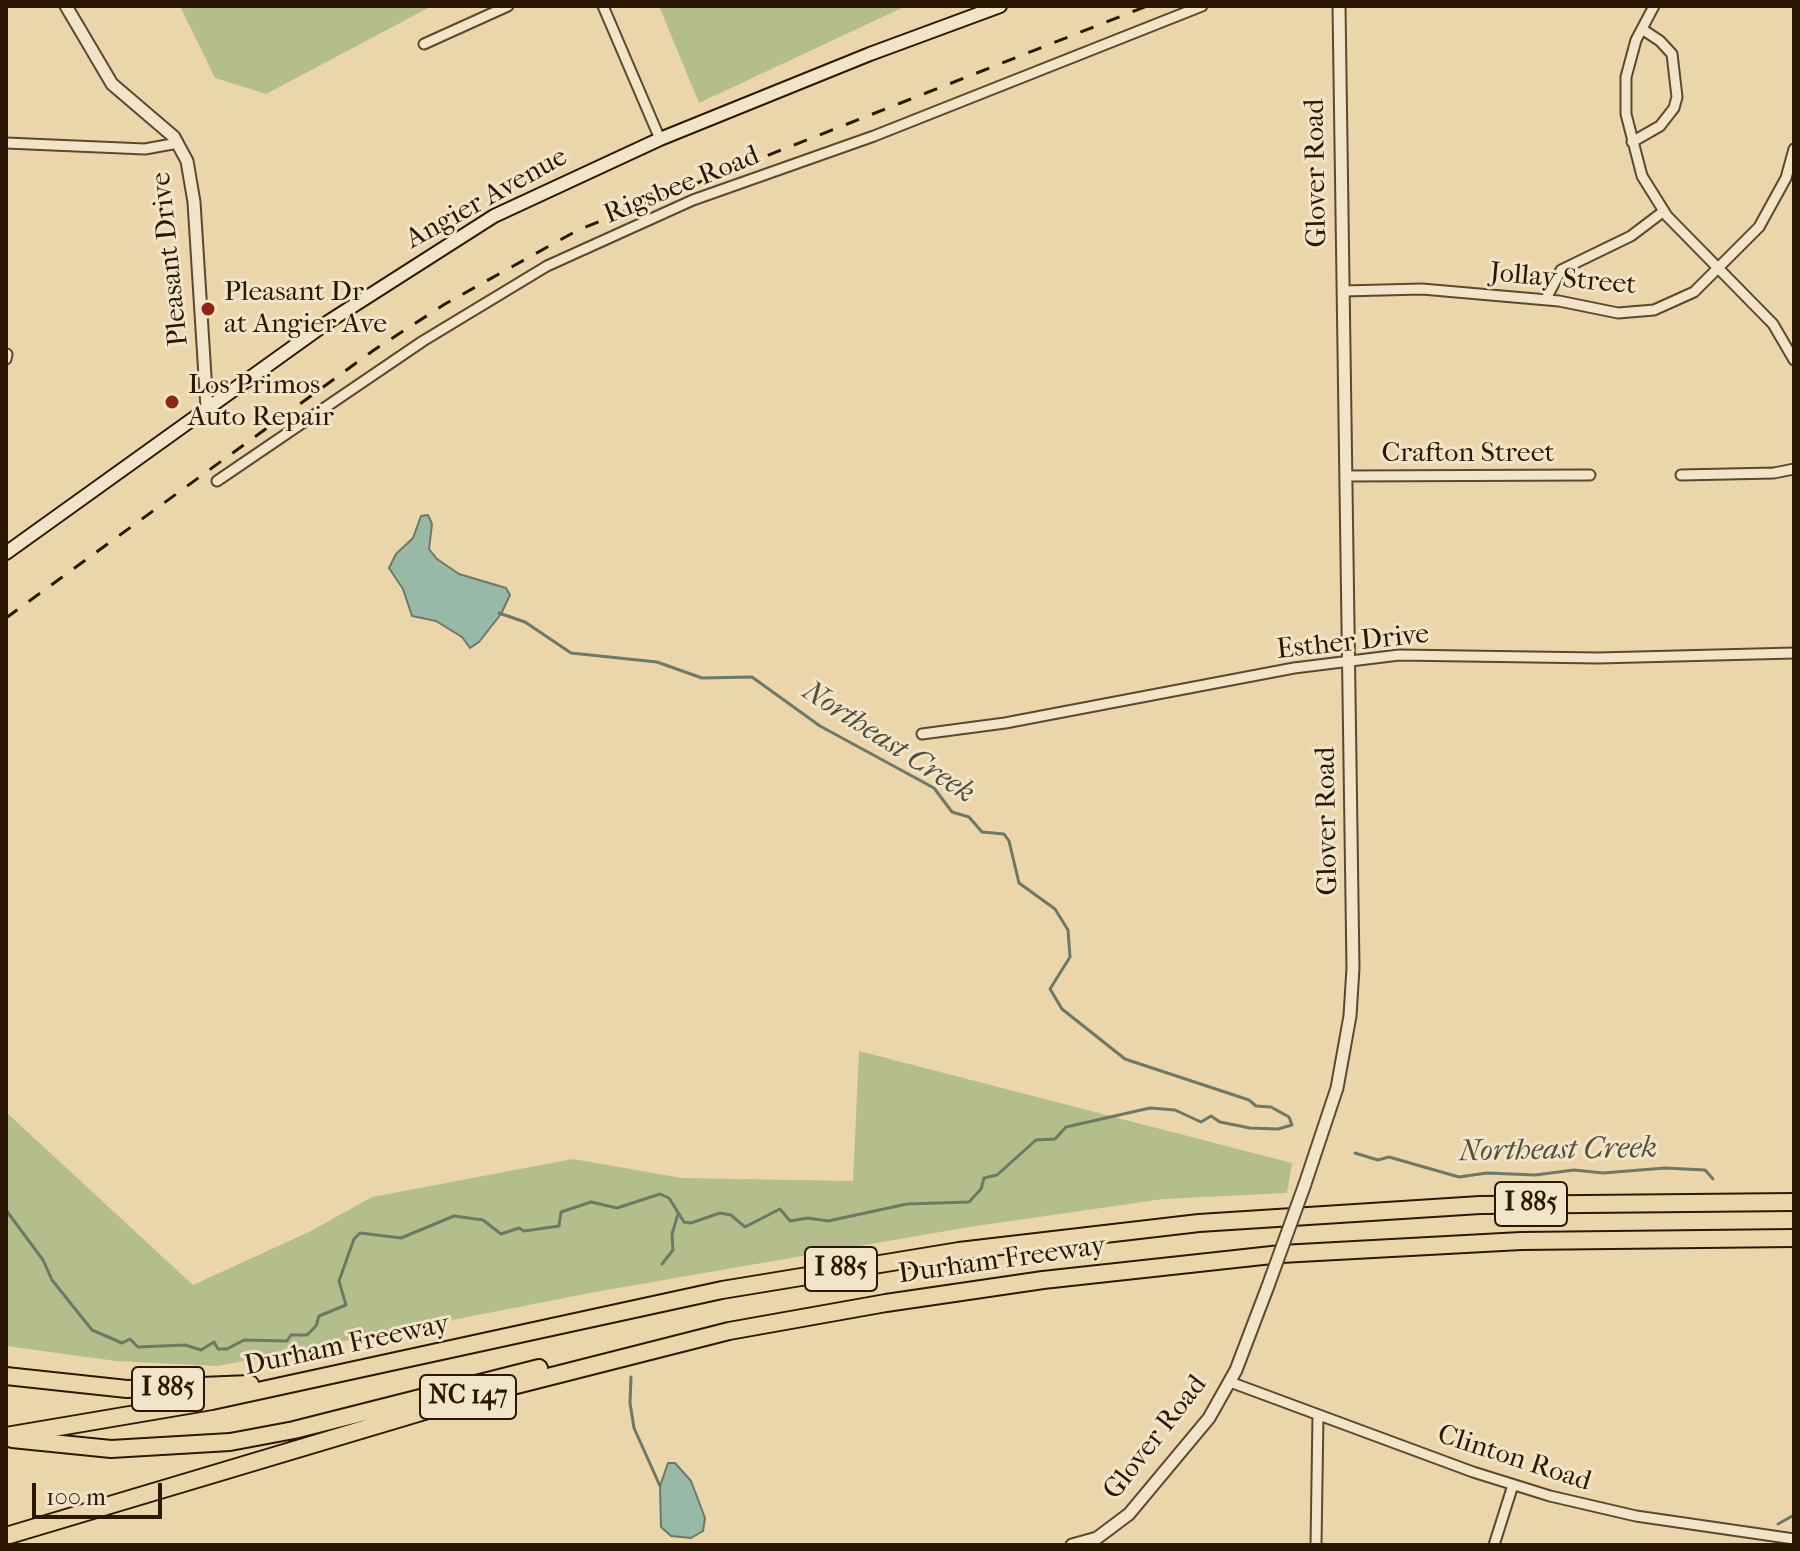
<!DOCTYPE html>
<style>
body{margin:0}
#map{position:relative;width:1800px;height:1551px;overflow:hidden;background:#ebd6ab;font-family:"IM FELL French Canon",serif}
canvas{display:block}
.frame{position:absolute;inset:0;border:8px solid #2b1804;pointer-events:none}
.scale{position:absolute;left:32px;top:1483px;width:130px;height:36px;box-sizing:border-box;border:4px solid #2b1804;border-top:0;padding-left:10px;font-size:24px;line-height:28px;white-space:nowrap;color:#2b1804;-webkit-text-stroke:6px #f2e4c8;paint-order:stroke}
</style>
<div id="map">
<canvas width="1800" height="1551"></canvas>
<div class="frame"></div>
<div class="scale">100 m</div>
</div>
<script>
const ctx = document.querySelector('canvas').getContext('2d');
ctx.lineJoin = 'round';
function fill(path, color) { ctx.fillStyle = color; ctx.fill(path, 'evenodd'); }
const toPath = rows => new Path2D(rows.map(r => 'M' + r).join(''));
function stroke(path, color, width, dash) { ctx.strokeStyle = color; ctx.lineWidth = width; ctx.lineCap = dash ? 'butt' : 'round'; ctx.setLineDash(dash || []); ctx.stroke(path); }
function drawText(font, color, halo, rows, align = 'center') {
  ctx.font = font + ' "IM FELL French Canon",serif'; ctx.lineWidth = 6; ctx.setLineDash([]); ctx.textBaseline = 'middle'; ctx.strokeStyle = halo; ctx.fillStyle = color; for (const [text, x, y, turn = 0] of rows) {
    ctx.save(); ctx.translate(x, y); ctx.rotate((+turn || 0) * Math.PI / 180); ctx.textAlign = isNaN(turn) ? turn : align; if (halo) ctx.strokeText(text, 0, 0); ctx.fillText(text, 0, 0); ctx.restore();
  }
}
fill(toPath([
 [180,6,432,6,266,94,215,78],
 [659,6,906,6,699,103],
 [859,1051,1292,1163,1287,1193,1163,1199,969,1227,595,1292,218,1366,116,1361,6,1346,6,1112,193,1285,309,1232,372,1197,573,1159,682,1178,853,1181]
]), '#b4be8c');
const water = toPath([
 [428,515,432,524,429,549,437,559,459,574,506,588,510,595,501,614,479,642,470,648,462,637,436,621,412,616,403,589,389,568,396,554,413,538,421,516,428,515],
 [668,1463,675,1463,691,1481,705,1518,703,1531,691,1538,671,1536,661,1527,660,1486,668,1463]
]);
fill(water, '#98b9a7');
stroke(water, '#6c7966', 2);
stroke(toPath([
 [1355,1153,1378,1160,1389,1157,1459,1177,1487,1173,1535,1175,1574,1170,1603,1173,1665,1168,1705,1170,1713,1179],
 [6,1210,43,1260,52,1280,92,1330,122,1343,130,1339,138,1347,185,1345,201,1350,214,1342,218,1349,227,1349,244,1340,287,1341,291,1335,307,1335,316,1326,319,1316,346,1305,339,1281,354,1239,360,1233,401,1238,454,1216,483,1220,501,1234,519,1228,524,1231,559,1226,561,1212,591,1202,617,1208,660,1194,669,1198,684,1222,691,1223,720,1213,731,1215,745,1227,780,1209,790,1221,808,1218,828,1221,907,1204,969,1202,981,1189,984,1178,997,1175,1036,1140,1055,1139,1066,1127,1150,1108,1175,1110,1201,1122,1211,1116,1220,1122,1250,1128,1278,1129,1292,1125,1289,1117,1271,1107,1256,1106,1249,1100,1125,1059,1062,1009,1050,989,1070,957,1068,930,1055,909,1019,883,1009,841,1004,834,982,832,969,817,952,812,934,788,820,726,752,677,702,678,657,662,571,653,525,622,499,613],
 [662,1264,673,1250,672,1234,678,1214],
 [631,1377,630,1403,634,1428,660,1486],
 [1778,1524,1794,1515]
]), '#6c7966', 3);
const minor = toPath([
 [603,6,660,139],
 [1654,6,1636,40,1626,77,1626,114,1642,176,1667,216,1773,324,1794,360],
 [424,44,508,6],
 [1632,142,1660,126,1674,108,1677,97,1672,54,1660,41,1642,29],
 [6,143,145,149,178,143],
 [1343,291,1422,289,1559,301,1618,313,1654,310,1694,292,1759,227,1786,178,1794,149],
 [1546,299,1561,270,1631,236,1664,211],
 [6,359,7,354],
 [1681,475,1774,473,1794,469],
 [1346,476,1590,475],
 [217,481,423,341,547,266,693,200,874,136,1202,6],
 [922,734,1005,723,1294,668,1399,655,1598,658,1794,653],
 [1230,1382,1473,1472,1550,1496,1636,1516,1794,1539],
 [1316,1545,1318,1415],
 [1494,1545,1513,1485]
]);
const tertiary = toPath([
 [66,6,112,84,174,137,187,161,194,202,207,408],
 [1305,1184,1337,1088,1350,1016,1353,968,1339,6],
 [1072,1545,1097,1538,1129,1514,1209,1418,1236,1370,1268,1286]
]);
const secondary = toPath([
 [6,553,328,322,494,216,660,139,870,54,1000,6]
]);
const motorway = toPath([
 [6,1376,127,1389,250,1384],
 [6,1436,212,1401,722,1290,959,1251,1199,1223,1480,1205,1794,1202],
 [12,1439,111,1449,230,1442,294,1430,539,1368],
 [6,1536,485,1393,729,1331,886,1303,1043,1280,1281,1254,1521,1241,1794,1238]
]);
stroke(minor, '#5b482e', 13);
stroke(tertiary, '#5b482e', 15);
stroke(secondary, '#2b1804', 16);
stroke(motorway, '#2b1804', 20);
stroke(minor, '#f2e4c8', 9);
stroke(tertiary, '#f2e4c8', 11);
stroke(secondary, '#f2e4c8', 12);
stroke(motorway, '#ebd6ab', 16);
stroke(toPath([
 [6,618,374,350,445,304,578,230,1147,6]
]), '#2b1804', 3, [14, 14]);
const tertiaryBridge = toPath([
 [1268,1286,1305,1184]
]);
stroke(tertiaryBridge, '#5b482e', 15, []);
stroke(tertiaryBridge, '#f2e4c8', 11);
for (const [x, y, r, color] of [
 [208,309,8,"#8f2418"],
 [172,402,8,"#8f2418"]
]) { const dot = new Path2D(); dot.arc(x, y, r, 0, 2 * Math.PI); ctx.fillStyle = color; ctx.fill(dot); stroke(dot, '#f2e4c8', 3); }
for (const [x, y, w] of [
 [1531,1204,72],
 [841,1269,72],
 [168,1389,72],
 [468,1397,96]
]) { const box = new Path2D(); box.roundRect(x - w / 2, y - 22, w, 44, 6); ctx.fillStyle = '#f2e4c8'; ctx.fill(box); stroke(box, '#2b1804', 2); }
drawText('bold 26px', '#2b1804', null, [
 ["I 885",1531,1204],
 ["I 885",841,1269],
 ["I 885",168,1389],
 ["NC 147",468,1397]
]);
drawText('28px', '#2b1804', '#f2e4c8', [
 ["Glover Road",1317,173,-91],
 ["Rigsbee Road",682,186,-22],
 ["Angier Avenue",487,199,-29],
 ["Pleasant Drive",171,259,-96],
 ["Jollay Street",1563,280,5],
 ["Crafton Street",1468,454],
 ["Esther Drive",1353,643,-6],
 ["Glover Road",1328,821,-91],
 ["Durham Freeway",1002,1261,-8],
 ["Durham Freeway",347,1346,-12],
 ["Glover Road",1156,1438,-52],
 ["Clinton Road",1514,1459,18]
]);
drawText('28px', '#2b1804', '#f2e4c8', [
 ["Pleasant Dr",224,293],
 ["at Angier Ave",224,325],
 ["Los Primos",188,386],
 ["Auto Repair",188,418]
], 'left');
drawText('italic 30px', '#51503d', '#f2e4c8', [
 ["Northeast Creek",888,743,33],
 ["Northeast Creek",1558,1151,-1]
]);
</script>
